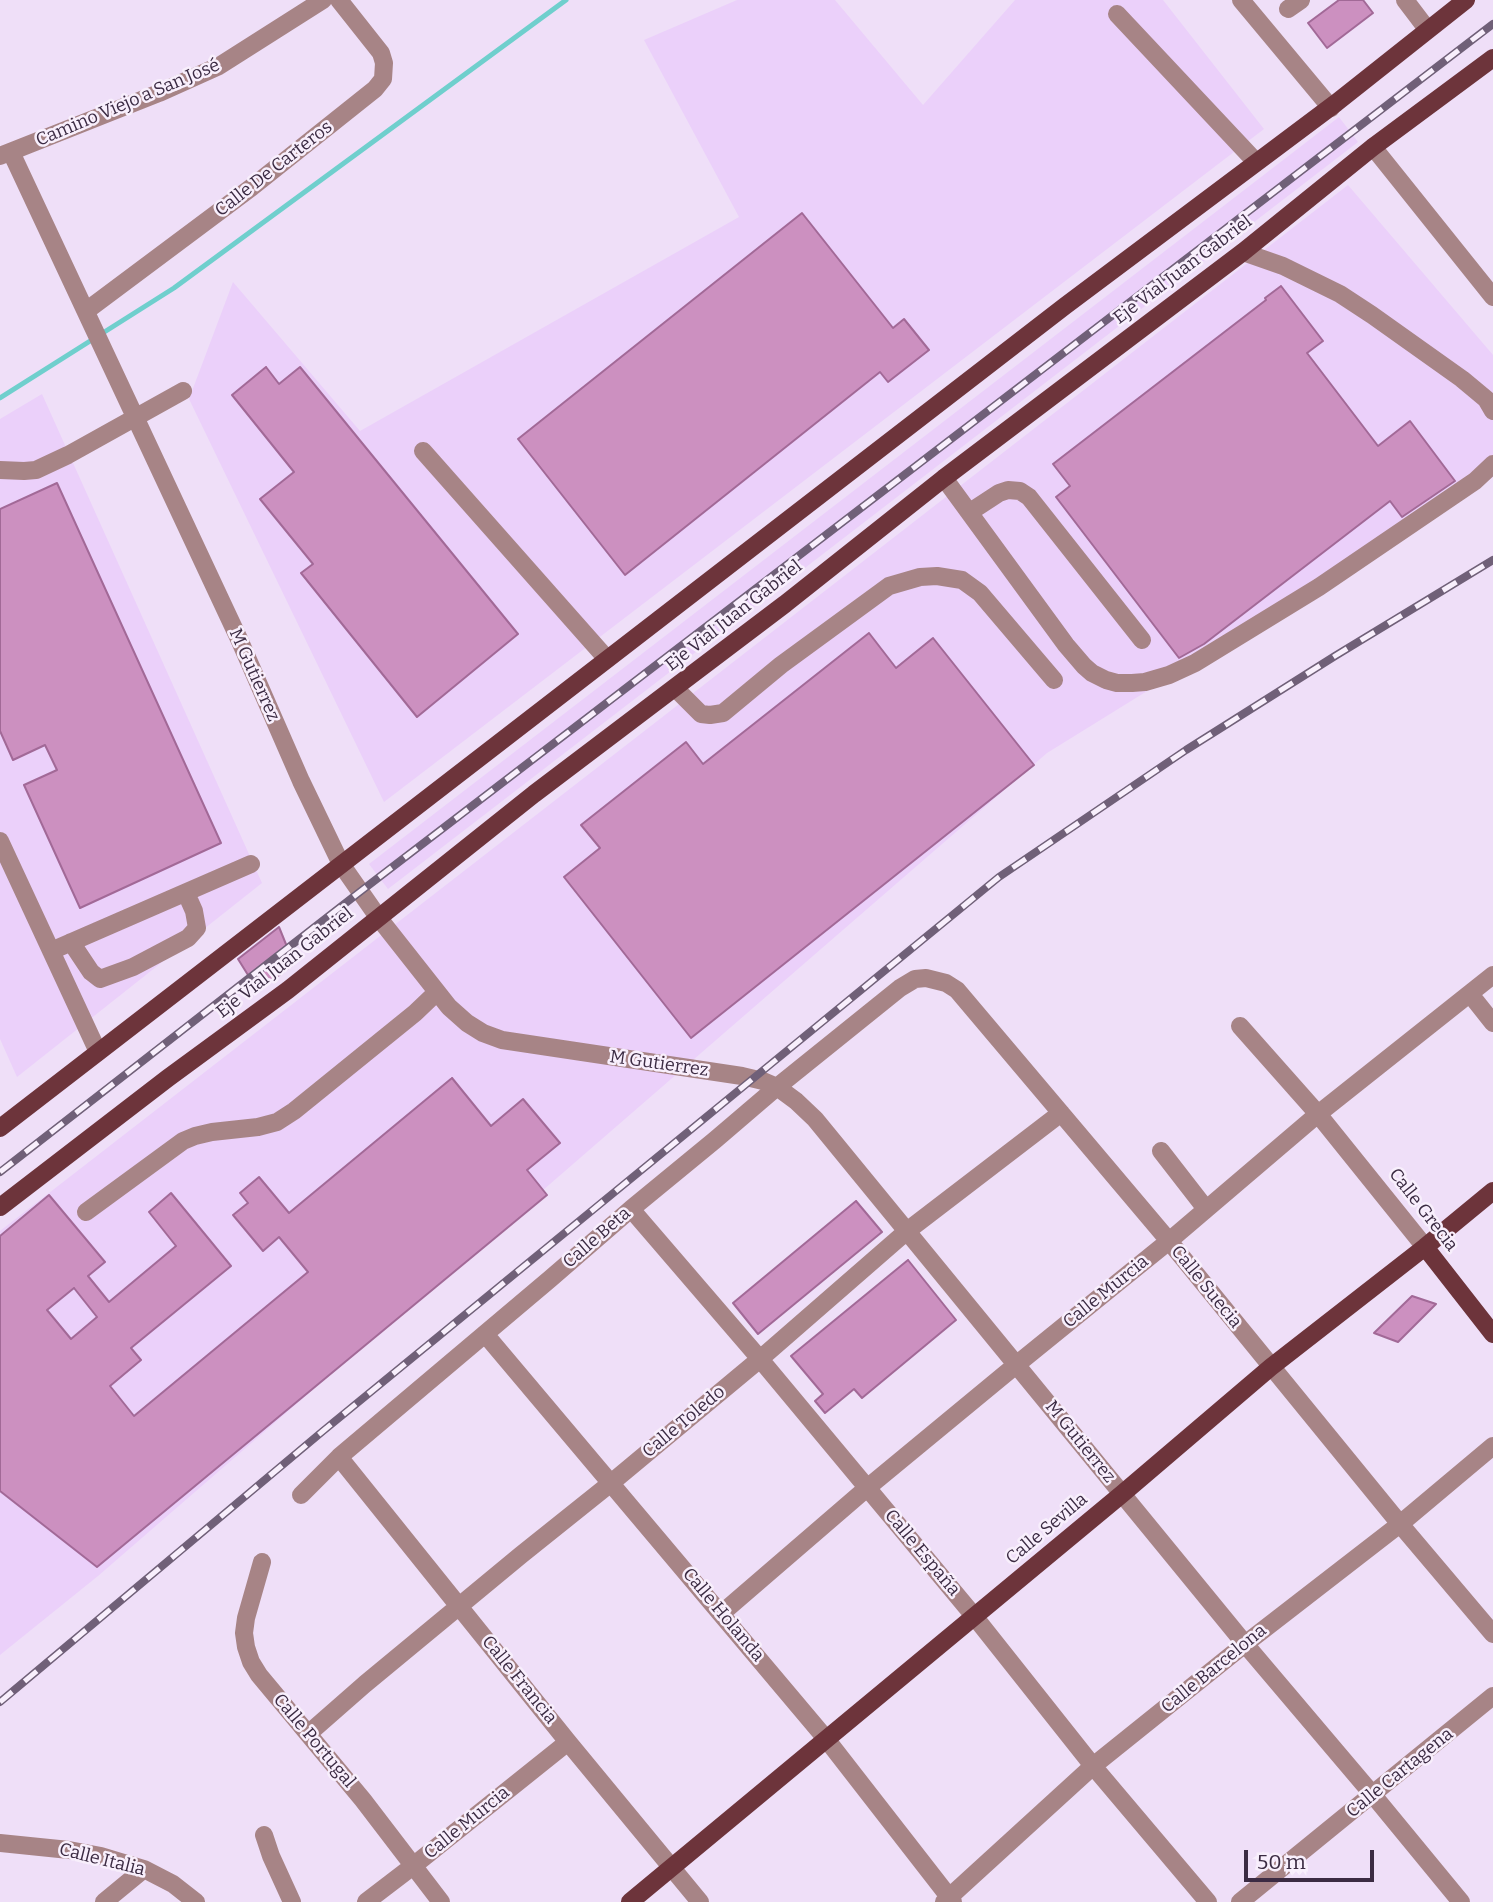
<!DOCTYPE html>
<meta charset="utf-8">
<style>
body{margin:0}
#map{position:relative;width:1493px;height:1902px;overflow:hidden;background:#efdff8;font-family:Bitter,serif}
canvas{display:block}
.scale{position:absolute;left:1244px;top:1850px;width:130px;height:32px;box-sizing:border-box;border:4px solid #3b2b43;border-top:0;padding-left:9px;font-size:21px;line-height:24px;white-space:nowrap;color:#3b2b43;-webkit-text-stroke:5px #f8effc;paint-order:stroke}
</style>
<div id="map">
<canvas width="1493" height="1902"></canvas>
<div class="scale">50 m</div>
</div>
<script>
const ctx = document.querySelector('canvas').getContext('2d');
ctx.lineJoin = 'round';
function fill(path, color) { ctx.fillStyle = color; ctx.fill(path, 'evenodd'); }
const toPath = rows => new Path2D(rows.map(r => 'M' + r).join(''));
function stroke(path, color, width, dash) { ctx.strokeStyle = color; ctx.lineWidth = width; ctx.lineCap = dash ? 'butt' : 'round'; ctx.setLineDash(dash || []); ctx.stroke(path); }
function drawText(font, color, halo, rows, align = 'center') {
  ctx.font = font + ' Bitter,serif'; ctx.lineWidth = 5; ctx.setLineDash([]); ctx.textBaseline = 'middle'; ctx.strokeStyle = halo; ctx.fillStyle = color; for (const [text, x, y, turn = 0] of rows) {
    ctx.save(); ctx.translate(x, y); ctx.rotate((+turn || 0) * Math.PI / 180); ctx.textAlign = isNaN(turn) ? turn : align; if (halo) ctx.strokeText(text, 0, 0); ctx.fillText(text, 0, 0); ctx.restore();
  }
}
fill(toPath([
 [737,0,835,0,923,105,1015,0,1163,0,1264,129,384,802,189,399,233,282,360,431,739,217,644,40],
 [1339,117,1358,142,388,889,369,864],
 [1348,185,1493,355,1493,477,1047,753,98,1576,0,1655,0,1231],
 [42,394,262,883,17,1077,0,1039,0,419]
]), '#ebd0fa');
stroke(toPath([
 [0,398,174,288,566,0]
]), '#6fcfcd', 5);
const building = toPath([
 [1339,0,1363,0,1373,13,1327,48,1308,23,1339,0],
 [802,213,893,328,904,319,929,350,888,382,880,372,625,575,518,439,802,213],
 [1281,286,1323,341,1307,353,1378,446,1410,421,1455,481,1402,517,1390,501,1204,644,1179,658,1056,497,1070,486,1053,464,1266,300,1265,298,1281,286],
 [266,367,279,384,300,367,518,634,417,717,301,573,313,564,260,499,294,472,232,395,266,367],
 [57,483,221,843,80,908,24,785,57,770,45,745,13,760,0,731,0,509,57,483],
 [869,633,896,668,933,638,1034,765,691,1038,564,877,600,848,581,825,686,742,703,764,869,633],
 [279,927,294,964,258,991,238,959,279,927],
 [452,1078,491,1126,523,1099,560,1143,527,1170,547,1195,97,1567,0,1491,0,1236,49,1195,105,1262,88,1276,109,1302,176,1246,149,1212,171,1193,231,1266,131,1348,141,1360,110,1386,134,1416,308,1272,279,1237,263,1251,233,1215,248,1203,240,1193,259,1177,289,1213,452,1078],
 [74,1288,97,1317,71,1339,47,1310,74,1288],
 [856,1201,882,1232,758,1334,733,1303,856,1201],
 [908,1260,956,1320,862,1398,854,1389,825,1413,815,1401,823,1394,791,1356,908,1260],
 [1412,1296,1436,1304,1398,1342,1374,1333,1412,1296]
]);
fill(building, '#cc90c0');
stroke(building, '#a26997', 2);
stroke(toPath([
 [298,954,343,920]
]), '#b5a5bd', 3.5, [2, 5]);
stroke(toPath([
 [1241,0,1331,108],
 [1405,0,1427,29],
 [1288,9,1301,0],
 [1117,14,1256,162],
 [1373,147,1493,297],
 [11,152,239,639,301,781,341,864,378,917,449,1007,467,1023,483,1033,502,1040,742,1076,763,1081,777,1087,796,1101,815,1119,1245,1644,1373,1795,1461,1902],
 [0,156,159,93,219,66,323,0],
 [1243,252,1283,266,1340,294,1372,315,1462,379,1486,399,1493,411],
 [86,311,252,187,375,89,383,79,384,63,381,53,339,0],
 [423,451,607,659],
 [0,470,24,471,36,470,68,455,183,391],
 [944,478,1066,645,1084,666,1092,673,1106,680,1117,683,1132,683,1145,682,1169,675,1195,663,1319,587,1475,481,1493,464],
 [970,512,999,493,1008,490,1020,491,1029,497,1142,640],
 [675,688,701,714,710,715,723,713,781,665,889,586,920,577,937,576,962,580,980,593,1054,680],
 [0,841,98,1052],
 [71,942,91,972,100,979,133,967,188,938,197,928,194,911,186,893],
 [51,951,251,864],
 [1470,994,1493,1023],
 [1240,1026,1318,1114,1425,1247],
 [1161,1151,1206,1209],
 [631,1209,760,1359,974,1616,1093,1766,1208,1902],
 [86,1212,183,1141,195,1136,212,1132,258,1127,277,1122,294,1111,415,1013,437,992],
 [485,1334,827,1740,953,1902],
 [339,1457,568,1742,700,1902],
 [301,1495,339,1457,550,1279,631,1209,715,1140,777,1087,900,988,915,979,926,978,946,983,957,990,1169,1241,1400,1524,1493,1634],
 [262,1562,246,1618,244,1633,246,1647,251,1662,259,1675,363,1800,441,1902],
 [722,1613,867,1488,1016,1365,1169,1241,1318,1114,1493,975],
 [308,1734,365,1684,521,1555,611,1483,760,1359,907,1231,1061,1113],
 [264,1835,271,1856,292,1902],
 [0,1843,69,1850,101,1856,144,1869,173,1884,196,1902],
 [104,1902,144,1869],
 [366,1902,413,1866,568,1742],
 [944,1902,1093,1766,1245,1644,1400,1524,1493,1446],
 [1240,1902,1493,1696]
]), '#a78486', 18);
stroke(toPath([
 [0,1128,1065,306,1336,103,1466,0],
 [0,1207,168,1078,288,990,534,794,785,604,944,478,1243,252,1373,147,1493,58],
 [1425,1247,1493,1334],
 [630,1902,1122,1494,1271,1367,1425,1247,1493,1191]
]), '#6d343b', 18);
const rail = toPath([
 [0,1172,361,891,1493,24],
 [0,1702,323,1431,999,877,1186,750,1335,656,1493,560]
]);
stroke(rail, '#706078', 8);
stroke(rail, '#f8effc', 5, [16]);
drawText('18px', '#3b2b43', '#f8effc', [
 ["Camino Viejo a San José",128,103,-23],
 ["Calle De Carteros",274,169,-38],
 ["Eje Vial Juan Gabriel",1183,270,-37],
 ["Eje Vial Juan Gabriel",734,616,-38],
 ["M Gutierrez",254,675,66],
 ["Eje Vial Juan Gabriel",285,963,-38],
 ["M Gutierrez",659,1064,8],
 ["Calle Grecia",1423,1210,52],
 ["Calle Beta",597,1238,-41],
 ["Calle Suecia",1206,1287,51],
 ["Calle Murcia",1106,1292,-39],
 ["Calle Toledo",684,1422,-40],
 ["M Gutierrez",1080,1442,51],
 ["Calle Sevilla",1047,1529,-40],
 ["Calle España",922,1553,50],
 ["Calle Holanda",723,1615,50],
 ["Calle Barcelona",1214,1669,-39],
 ["Calle Francia",519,1680,51],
 ["Calle Portugal",314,1741,50],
 ["Calle Cartagena",1400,1773,-39],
 ["Calle Murcia",467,1823,-39],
 ["Calle Italia",102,1860,14]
]);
</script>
